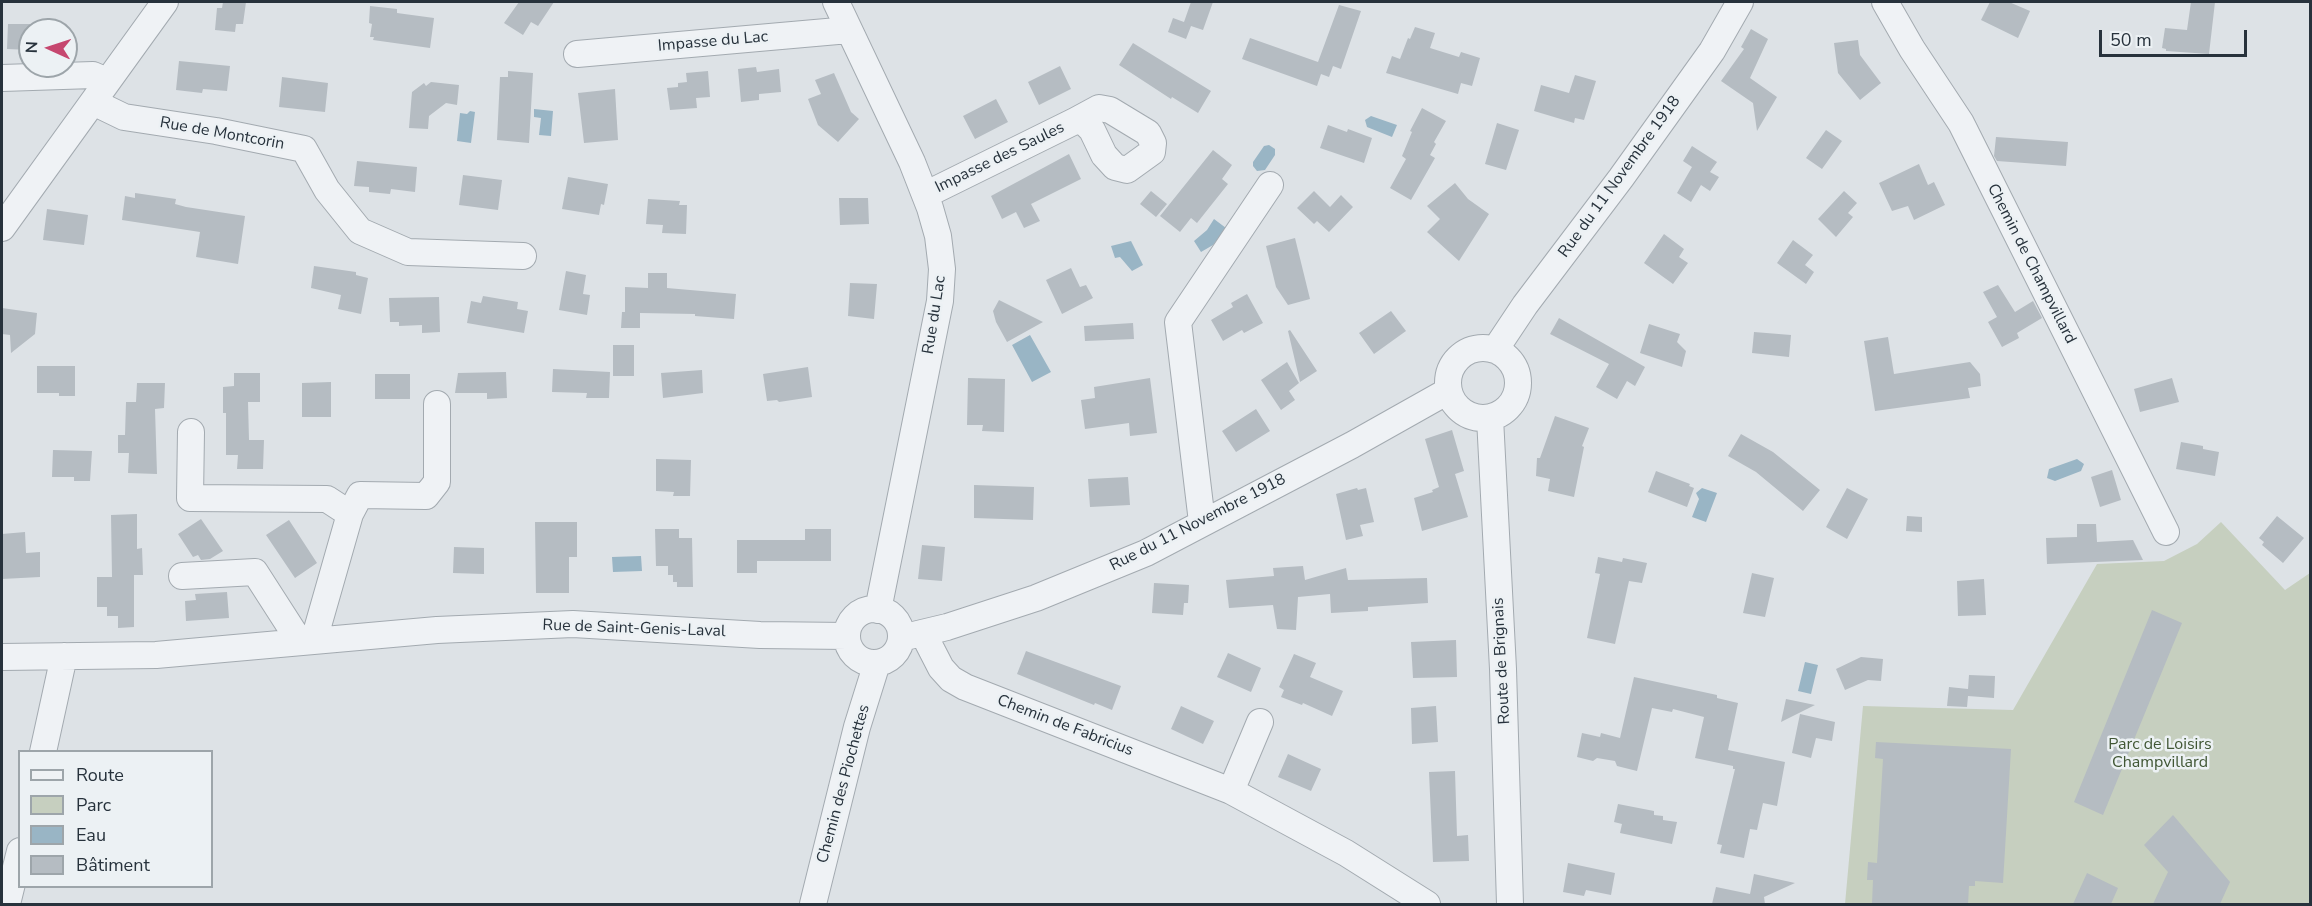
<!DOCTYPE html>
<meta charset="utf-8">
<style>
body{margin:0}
#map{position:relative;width:2312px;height:906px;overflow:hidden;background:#dde2e6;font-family:"Nunito Sans",sans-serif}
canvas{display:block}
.frame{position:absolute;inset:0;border:3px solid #27323c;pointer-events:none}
.legend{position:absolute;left:18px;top:750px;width:195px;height:138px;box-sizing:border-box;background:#ecf1f4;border:2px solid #9da5aa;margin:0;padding:8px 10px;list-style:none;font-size:18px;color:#27323c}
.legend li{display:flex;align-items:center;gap:12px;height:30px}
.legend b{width:30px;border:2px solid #9da5aa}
.north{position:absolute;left:18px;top:18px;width:60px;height:60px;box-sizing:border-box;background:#ecf1f4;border:2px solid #9da5aa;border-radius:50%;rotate:273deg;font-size:16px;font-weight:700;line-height:24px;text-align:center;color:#27323c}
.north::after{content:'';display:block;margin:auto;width:21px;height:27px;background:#c6476f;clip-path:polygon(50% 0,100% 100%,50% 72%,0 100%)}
.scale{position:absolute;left:2099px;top:30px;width:148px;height:27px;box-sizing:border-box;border:3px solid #27323c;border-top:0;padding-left:8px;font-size:18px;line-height:21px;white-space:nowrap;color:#27323c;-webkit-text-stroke:4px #ecf1f4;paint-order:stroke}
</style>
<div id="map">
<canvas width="2312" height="906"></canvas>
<div class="frame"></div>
<ul class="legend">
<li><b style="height:8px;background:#eff2f5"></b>Route</li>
<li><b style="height:16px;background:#c6cfbf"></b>Parc</li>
<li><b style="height:16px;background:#99b5c5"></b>Eau</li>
<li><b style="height:16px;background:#b5bcc2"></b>Bâtiment</li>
</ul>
<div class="north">N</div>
<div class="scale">50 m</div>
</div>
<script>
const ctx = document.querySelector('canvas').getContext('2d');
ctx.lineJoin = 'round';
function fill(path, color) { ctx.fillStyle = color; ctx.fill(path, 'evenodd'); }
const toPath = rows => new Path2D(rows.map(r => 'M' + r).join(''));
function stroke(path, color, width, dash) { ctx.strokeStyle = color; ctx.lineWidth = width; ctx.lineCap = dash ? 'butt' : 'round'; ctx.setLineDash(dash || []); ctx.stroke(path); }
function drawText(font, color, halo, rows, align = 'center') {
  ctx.font = font + ' "Nunito Sans",sans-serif'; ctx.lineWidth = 5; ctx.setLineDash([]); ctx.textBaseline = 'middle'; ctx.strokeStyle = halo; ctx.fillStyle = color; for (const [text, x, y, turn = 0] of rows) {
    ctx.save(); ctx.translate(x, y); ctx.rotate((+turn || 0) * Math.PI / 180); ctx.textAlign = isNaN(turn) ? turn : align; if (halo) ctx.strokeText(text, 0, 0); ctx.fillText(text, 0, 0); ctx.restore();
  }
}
fill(toPath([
 [2221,522,2285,590,2310,573,2310,904,1845,904,1863,706,2013,710,2097,564,2164,561,2197,544]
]), '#c6cfbf');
fill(toPath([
 [534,109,553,111,551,136,539,135,541,118,534,117],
 [470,111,475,112,471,143,457,141,460,113,467,114],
 [1371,116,1397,125,1392,137,1367,127,1365,120],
 [1269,145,1275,149,1275,155,1265,170,1257,171,1253,166,1253,162,1264,146],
 [1214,219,1226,228,1213,245,1201,252,1194,241,1207,230],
 [1131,241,1143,265,1132,271,1120,257,1115,258,1111,246],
 [1030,335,1051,372,1032,382,1012,345],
 [2077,459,2084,464,2081,471,2055,481,2047,478,2049,469],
 [1702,488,1717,493,1706,522,1692,517,1699,499,1696,493],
 [641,556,642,571,613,572,612,557],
 [1805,662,1818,665,1811,694,1798,691]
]), '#99b5c5');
fill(toPath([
 [223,2,246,2,243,24,236,24,235,32,215,30,217,8,222,8],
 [519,2,554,2,538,26,531,22,523,35,504,23],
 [1191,2,1213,2,1203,30,1191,26,1186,39,1168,32,1173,18,1184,22],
 [1990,2,2009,2,2030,11,2018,38,1981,20],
 [2191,2,2215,2,2209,54,2166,51,2166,49,2162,48,2165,28,2187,30],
 [1339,5,1361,11,1341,69,1333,66,1329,77,1321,74,1317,86,1242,59,1250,38,1318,62],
 [370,6,397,9,397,13,434,18,430,48,373,40,374,37,370,37,372,24,369,23],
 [8,24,30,24,30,50,7,49],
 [1415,27,1435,33,1430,48,1459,57,1461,52,1480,58,1472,86,1461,83,1458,94,1386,73,1392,56,1400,59,1408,38,1410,39],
 [1751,29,1768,39,1750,78,1777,97,1757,131,1753,103,1721,81,1744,49,1741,47],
 [1858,40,1860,55,1881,83,1860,100,1838,73,1834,43],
 [1133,43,1211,91,1198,113,1172,97,1171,99,1119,65],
 [179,61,230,66,227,91,203,89,202,93,176,90],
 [1060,66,1071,89,1039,105,1028,82],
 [756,67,757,72,779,69,781,92,759,94,759,100,741,102,738,69],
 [508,71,533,73,529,143,497,140,500,77,508,77],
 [708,71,710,97,696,98,697,108,670,110,667,88,678,87,678,83,687,82,686,73],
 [834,73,851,112,859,119,838,142,818,125,808,99,821,94,815,80],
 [1575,75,1596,81,1584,120,1575,118,1574,123,1534,111,1541,85,1569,93],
 [282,77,328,83,325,112,279,107],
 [431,82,459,85,457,105,446,103,429,116,428,129,409,128,412,92,424,83,426,86],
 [615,89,618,140,584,143,578,93],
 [996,99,1008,122,975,139,963,116],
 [1422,108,1446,121,1434,142,1436,144,1430,155,1435,158,1411,200,1390,188,1406,159,1402,156,1412,132,1410,131],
 [1497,123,1519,130,1506,170,1485,164],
 [1328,125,1347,132,1348,129,1372,138,1364,163,1320,148],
 [1826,130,1842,141,1822,169,1806,158],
 [1996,137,2068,142,2066,166,1997,161,1994,156],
 [1692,146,1717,162,1710,172,1719,177,1710,191,1701,185,1691,202,1677,193,1692,167,1683,161],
 [1213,150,1232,165,1222,179,1228,184,1197,223,1191,218,1180,232,1160,216],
 [1069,154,1081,179,1031,204,1040,221,1024,228,1016,212,1002,219,991,196],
 [357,161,417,167,415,192,391,189,390,194,369,192,369,187,354,186],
 [1919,164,1928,185,1934,182,1945,205,1914,220,1908,206,1892,211,1879,183],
 [463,175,502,180,498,210,459,205],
 [568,177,608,184,604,205,601,204,599,215,562,209],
 [1455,183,1468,199,1489,214,1459,261,1427,232,1440,219,1427,206],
 [1151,191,1167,204,1156,217,1140,204],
 [1314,191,1330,207,1341,195,1353,207,1329,232,1317,221,1314,224,1297,208],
 [1844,191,1857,203,1848,213,1853,217,1836,237,1818,219],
 [135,193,176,199,175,204,186,207,245,216,238,264,196,257,200,232,122,220,125,196,135,198],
 [839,198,868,198,869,224,840,225],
 [648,199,680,201,679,205,687,205,686,234,662,233,663,225,646,224],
 [47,209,88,215,84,245,43,240],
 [1664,234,1684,249,1679,257,1688,263,1673,284,1644,263],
 [1295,238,1310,299,1288,305,1276,287,1266,246],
 [1793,240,1813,255,1805,265,1814,272,1806,284,1777,263],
 [314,266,356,272,356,275,368,278,361,314,338,309,341,295,311,288],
 [1071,268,1080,287,1086,285,1093,298,1062,314,1046,280],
 [566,271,586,275,583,294,590,295,587,315,559,310],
 [648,273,667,273,667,288,736,294,734,319,695,316,695,314,640,313,640,328,621,328,622,312,625,312,625,287,648,288],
 [850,283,877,284,874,319,848,316],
 [1998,285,2015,312,2033,301,2042,318,2017,333,2019,338,2002,347,1988,322,1997,317,1983,292],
 [1247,294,1263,323,1244,333,1242,330,1223,341,1211,320,1233,307,1231,303],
 [483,296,518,302,517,309,528,311,524,333,467,323,471,301,481,303],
 [439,297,440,332,422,333,422,325,399,326,399,322,390,322,389,298],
 [999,300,1043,322,1007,342,996,322,993,311],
 [2,308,37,313,35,334,11,353,10,335,2,334],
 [1391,311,1406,331,1374,354,1359,333],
 [1559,318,1645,367,1635,386,1627,381,1617,399,1596,387,1609,364,1550,334],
 [1133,323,1134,339,1085,341,1084,326],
 [1649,324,1680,334,1677,342,1686,351,1682,367,1640,353],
 [1290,330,1317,371,1300,382,1288,331],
 [1754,332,1791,335,1789,357,1752,353],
 [1888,337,1894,374,1970,362,1980,374,1981,386,1968,388,1970,398,1875,411,1864,341],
 [613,345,634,345,634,376,613,376],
 [1287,362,1299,383,1289,391,1295,400,1281,410,1261,380],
 [37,366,75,366,75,396,59,396,59,393,37,393],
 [808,367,812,397,779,402,777,400,767,401,763,374],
 [553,369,610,372,609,398,586,398,587,393,552,392],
 [702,370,703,393,663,398,661,373],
 [506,372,507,398,487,399,487,393,455,393,458,373],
 [234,373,260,373,260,402,248,402,249,440,264,440,263,469,237,469,238,455,226,455,226,413,223,413,223,387,234,386],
 [375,374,410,374,410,399,375,399],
 [968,378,1005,379,1004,432,982,431,983,425,967,425],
 [1150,378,1157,433,1130,436,1129,423,1085,429,1081,400,1095,398,1094,387],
 [2172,378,2179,402,2140,412,2134,389],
 [331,382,331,417,302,417,302,383],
 [137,383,165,383,164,408,155,409,157,474,128,473,129,453,118,453,118,435,125,435,126,402,136,402],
 [1256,409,1270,431,1236,452,1222,431],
 [1555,416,1589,428,1582,446,1584,447,1574,497,1548,491,1550,479,1536,476,1537,458,1540,458],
 [1452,430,1464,471,1455,474,1468,517,1422,531,1414,498,1433,492,1432,490,1439,487,1425,439],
 [1741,434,1773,452,1820,490,1803,511,1756,472,1728,456],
 [2181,442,2203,446,2203,449,2219,452,2215,476,2176,469],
 [53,450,92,451,90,481,74,481,74,477,52,477],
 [656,459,691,460,690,496,673,496,674,492,656,491],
 [2112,470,2121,500,2100,507,2091,477],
 [1656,471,1690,484,1689,486,1694,488,1687,507,1648,492],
 [1128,477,1130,505,1090,507,1088,479],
 [974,485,1034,487,1033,520,974,518],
 [1357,488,1358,490,1366,488,1374,522,1360,525,1363,536,1346,540,1336,494],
 [1847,488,1868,499,1847,539,1826,527],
 [137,514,137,549,142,548,143,575,134,575,134,627,118,628,118,616,107,616,107,607,97,607,97,577,112,577,111,515],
 [1907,516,1922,517,1922,532,1906,531],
 [2277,516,2304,538,2283,563,2262,545,2264,542,2259,538],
 [201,519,223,551,210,559,201,560,198,555,193,557,178,534],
 [289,520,317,563,295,578,266,535],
 [535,522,577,522,577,557,569,557,569,593,536,593],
 [2077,524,2096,524,2097,542,2133,540,2143,560,2047,564,2046,538,2077,537],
 [655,529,679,529,679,538,692,538,693,587,677,587,677,582,673,582,673,575,668,575,668,566,656,566],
 [805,529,831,529,831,561,757,561,757,573,737,573,737,540,805,540],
 [25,532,26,553,40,552,40,577,2,579,2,534],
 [922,545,945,547,942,581,918,579],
 [454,547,484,548,484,574,453,573],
 [1598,557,1622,562,1623,558,1647,563,1642,583,1629,581,1615,644,1587,638,1600,574,1595,573],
 [1303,566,1305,580,1346,568,1348,580,1427,578,1428,603,1368,607,1368,611,1331,613,1330,594,1298,597,1296,630,1277,629,1273,605,1229,608,1226,580,1274,576,1273,568],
 [1752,573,1774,578,1765,617,1743,613],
 [1984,579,1986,615,1958,616,1957,581],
 [1154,583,1189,585,1188,603,1184,603,1183,615,1152,613],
 [227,592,229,618,186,621,185,601,196,600,195,594],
 [2152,610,2182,623,2103,815,2074,802],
 [1456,640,1457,677,1413,678,1411,642],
 [1026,651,1121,686,1112,710,1095,703,1094,705,1017,674],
 [1228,653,1261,668,1251,692,1217,677],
 [1294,654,1316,663,1310,677,1343,691,1332,716,1303,703,1302,705,1281,697,1284,690,1279,687],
 [1861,657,1883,659,1881,681,1868,680,1845,690,1836,669],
 [1969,675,1995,676,1994,698,1968,696,1967,707,1947,706,1949,687,1968,689],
 [1634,677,1717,695,1717,698,1738,703,1728,750,1785,762,1777,806,1763,803,1757,830,1750,829,1744,858,1720,853,1722,845,1717,844,1735,769,1733,769,1733,766,1695,758,1704,717,1673,709,1672,712,1652,708,1637,771,1617,766,1615,761,1597,758,1593,761,1577,757,1582,733,1600,737,1601,733,1620,738],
 [1786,699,1815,705,1781,722],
 [1181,706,1214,721,1203,744,1171,729],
 [1436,706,1438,742,1412,744,1411,708],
 [1800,714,1835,722,1832,741,1816,738,1811,758,1792,753],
 [1876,742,2011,749,2003,883,1975,881,1975,886,1969,886,1968,904,1872,904,1873,880,1867,880,1868,862,1877,863,1883,759,1875,758],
 [1288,754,1321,769,1311,791,1278,777],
 [1455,771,1457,836,1468,835,1469,861,1433,862,1429,772],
 [1618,804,1654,811,1654,815,1663,816,1663,820,1677,822,1672,844,1620,833,1622,824,1614,822],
 [2173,815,2230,882,2220,904,2153,904,2168,872,2144,845],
 [1568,863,1615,873,1611,895,1586,890,1584,896,1563,892],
 [2087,873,2118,888,2111,904,2073,904],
 [1754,874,1795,883,1764,897,1765,904,1712,904,1716,887,1750,894]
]), '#b5bcc2');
const minor = toPath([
 [836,2,912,162,930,208,938,236,942,269,940,301,878,610],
 [1885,2,1912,49,1961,123,2166,532],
 [577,54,849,30],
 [2,78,93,75,107,81],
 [93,102,124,117,216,131,304,149,327,190,360,231,408,252,523,256],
 [925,195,1075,121,1084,122,1092,130,1104,155,1115,167,1127,170,1152,152,1153,143,1148,133,1110,110,1099,108,1075,121],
 [2,228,165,2],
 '1448 383a35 35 0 1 1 70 0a35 35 0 1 1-70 0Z',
 [1495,350,1525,305,1621,178,1712,51,1740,2],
 [1490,418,1503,669,1510,904],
 [191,432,190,498,327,499,350,514],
 [1202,522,1178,322,1270,185],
 [182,576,255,572,300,642],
 '847 636a27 27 0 1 1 54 0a27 27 0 1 1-54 0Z',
 [923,633,941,668,951,679,965,687,1231,791,1346,853,1427,904],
 [901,638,947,627,1036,598,1146,553,1352,445,1448,391],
 [314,640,350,514,360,495,426,496,437,482,437,404],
 [2,657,156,655,437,630,573,624,760,635,847,636],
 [43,752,64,656],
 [1231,791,1260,722],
 [7,904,20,851],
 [813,904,857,727,877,663]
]);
stroke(minor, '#a3aab0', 28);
stroke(minor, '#eff2f5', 26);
drawText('16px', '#27323c', '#ecf1f4', [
 ["Impasse du Lac",713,42,-5],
 ["Rue de Montcorin",222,134,10],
 ["Impasse des Saules",1000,158,-26],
 ["Rue du 11 Novembre 1918",1620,177,-54],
 ["Chemin de Champvillard",2031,264,63],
 ["Rue du Lac",935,315,-81],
 ["Rue du 11 Novembre 1918",1198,523,-27],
 ["Rue de Saint-Genis-Laval",634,629,2],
 ["Route de Brignais",1502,661,-93],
 ["Chemin de Fabricius",1065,726,21],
 ["Chemin des Piochettes",844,784,-75]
]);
drawText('16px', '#415735', '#ecf1f4', [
 ["Parc de Loisirs",2160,745],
 ["Champvillard",2160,763]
]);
</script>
